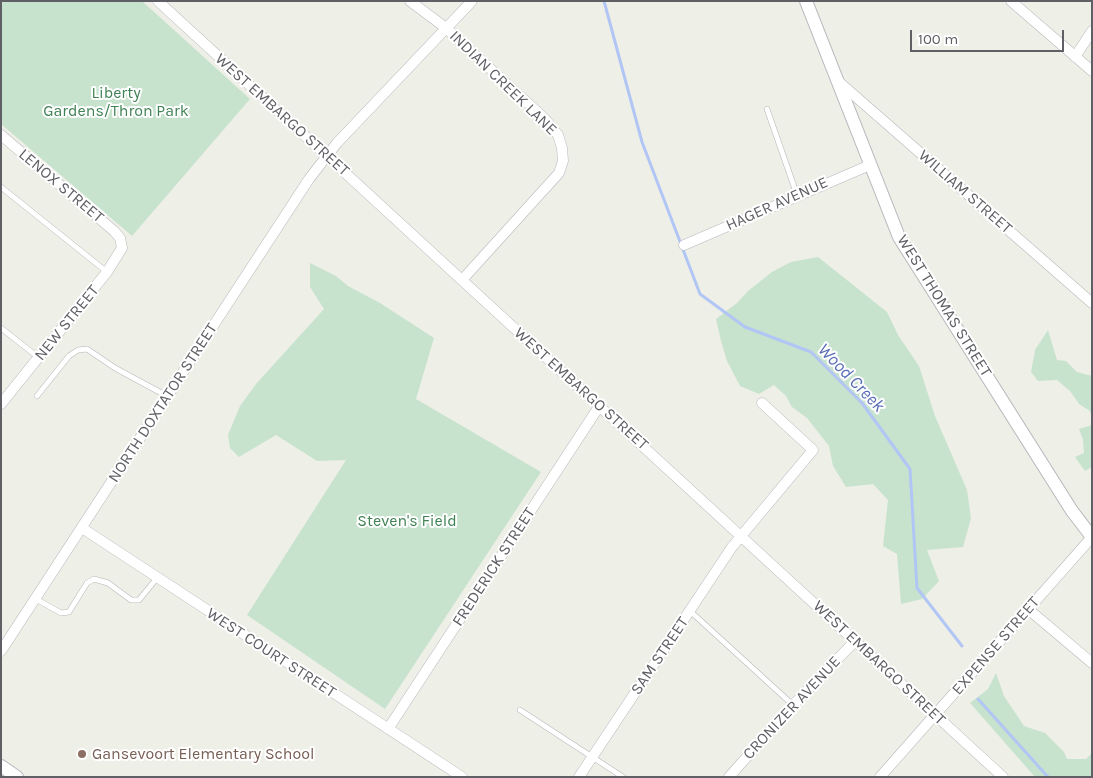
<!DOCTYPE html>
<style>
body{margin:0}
#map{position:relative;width:1093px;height:778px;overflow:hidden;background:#eeefe7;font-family:Karla,sans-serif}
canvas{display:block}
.frame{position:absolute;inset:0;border:2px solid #5f6065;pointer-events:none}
.scale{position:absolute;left:910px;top:30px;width:154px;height:22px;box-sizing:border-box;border:2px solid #5f6065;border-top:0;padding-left:6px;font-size:15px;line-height:18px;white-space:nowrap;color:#5f6065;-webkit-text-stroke:4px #fff;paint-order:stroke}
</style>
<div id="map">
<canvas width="1093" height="778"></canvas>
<div class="frame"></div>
<div class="scale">100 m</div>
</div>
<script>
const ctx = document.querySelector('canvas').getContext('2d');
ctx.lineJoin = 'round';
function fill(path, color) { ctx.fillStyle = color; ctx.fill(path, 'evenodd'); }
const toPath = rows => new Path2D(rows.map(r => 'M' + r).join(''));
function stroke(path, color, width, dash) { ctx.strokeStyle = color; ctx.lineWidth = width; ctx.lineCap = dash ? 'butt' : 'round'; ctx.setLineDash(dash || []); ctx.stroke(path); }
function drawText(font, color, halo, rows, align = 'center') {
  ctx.font = font + ' Karla,sans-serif'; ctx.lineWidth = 4; ctx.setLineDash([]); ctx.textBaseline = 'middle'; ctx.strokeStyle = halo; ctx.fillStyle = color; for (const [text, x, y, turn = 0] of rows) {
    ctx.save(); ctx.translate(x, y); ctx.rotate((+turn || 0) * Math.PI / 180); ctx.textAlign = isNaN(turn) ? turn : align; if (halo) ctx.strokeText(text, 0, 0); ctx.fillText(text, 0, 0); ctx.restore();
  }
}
fill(toPath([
 [1,1,142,1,250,99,132,236,1,124],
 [818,257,887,312,898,335,919,366,935,416,967,490,971,518,963,547,927,550,939,581,922,599,901,604,897,554,883,546,888,500,873,484,846,487,833,466,829,446,807,418,792,407,786,396,774,385,759,394,740,386,727,361,721,341,716,319,737,303,748,291,772,272,791,262],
 [310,263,336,276,348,286,380,303,434,338,416,399,541,472,385,709,247,615,346,460,317,461,276,435,239,457,230,448,228,435,240,406,256,384,324,309,310,287],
 [1048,330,1057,360,1066,361,1077,372,1092,376,1092,416,1090,411,1079,404,1070,391,1057,380,1038,381,1031,372,1035,350],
 [1092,425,1092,467,1085,471,1075,457,1084,453,1083,440,1079,429],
 [996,673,1004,696,1024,726,1045,733,1064,752,1067,759,1086,759,1092,753,1092,777,1035,777,970,703,988,689]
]), '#c7e3ce');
stroke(toPath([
 [604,1,642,142,700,294,745,327,811,352,862,403,910,469,917,588,962,646],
 [978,699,1048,777]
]), '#b1c6f5', 3);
const service = toPath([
 [767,109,797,195],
 [1,187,107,272],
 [1,328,38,357],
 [37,396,69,356,78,350,87,349,115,368,167,396],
 [36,599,61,613,69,612,87,583,94,579,108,583,131,600,139,600,157,578],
 [690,611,793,705],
 [520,710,623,777]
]);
const minor = toPath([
 [158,1,1003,777],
 [410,1,446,28,544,118,558,135,562,148,563,161,559,173,462,280],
 [1011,1,1092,71],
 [1075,57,1092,31],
 [839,82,1092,303],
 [1,135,114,231,120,238,122,248,107,272,1,404],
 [684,245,870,165],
 [82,528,462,777],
 [1028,609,1092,663],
 [1,651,309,179,337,143,472,1],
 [388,729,600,405],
 [579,777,732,547,813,450,762,403],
 [729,777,793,705,856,640],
 [880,777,1092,537]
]);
const tertiary = toPath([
 [806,1,899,237,1072,511,1092,537],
 [1,766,17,777]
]);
stroke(service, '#b7b7bc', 6);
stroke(minor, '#b7b7bc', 11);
stroke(tertiary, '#b7b7bc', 14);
stroke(service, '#fff', 5);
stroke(minor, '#fff', 10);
stroke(tertiary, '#fff', 12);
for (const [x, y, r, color] of [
 [82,754,5,"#8d6e63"]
]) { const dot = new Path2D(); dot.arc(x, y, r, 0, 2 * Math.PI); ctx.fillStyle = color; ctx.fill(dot); stroke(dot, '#fff', 2); }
drawText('16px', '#5f6065', '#fff', [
 ["INDIAN CREEK LANE",503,83,44],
 ["WEST EMBARGO STREET",282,115,42],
 ["LENOX STREET",61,186,40],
 ["WILLIAM STREET",965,192,41],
 ["HAGER AVENUE",777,204,-24],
 ["WEST THOMAS STREET",944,306,58],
 ["NEW STREET",67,323,-51],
 ["WEST EMBARGO STREET",581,389,42],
 ["NORTH DOXTATOR STREET",163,403,-57],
 ["FREDERICK STREET",494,567,-57],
 ["EXPENSE STREET",996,646,-49],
 ["WEST COURT STREET",271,653,33],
 ["SAM STREET",660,656,-56],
 ["WEST EMBARGO STREET",879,663,43],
 ["CRONIZER AVENUE",792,708,-47]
]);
drawText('16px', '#418255', '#fff', [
 ["Liberty",116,93],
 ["Gardens/Thron Park",116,111],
 ["Steven's Field",407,521]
]);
drawText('16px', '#785e54', '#fff', [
 ["Gansevoort Elementary School",92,754]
], 'left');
drawText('italic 18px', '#566cb6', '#fff', [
 ["Wood Creek",851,378,46]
]);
</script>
